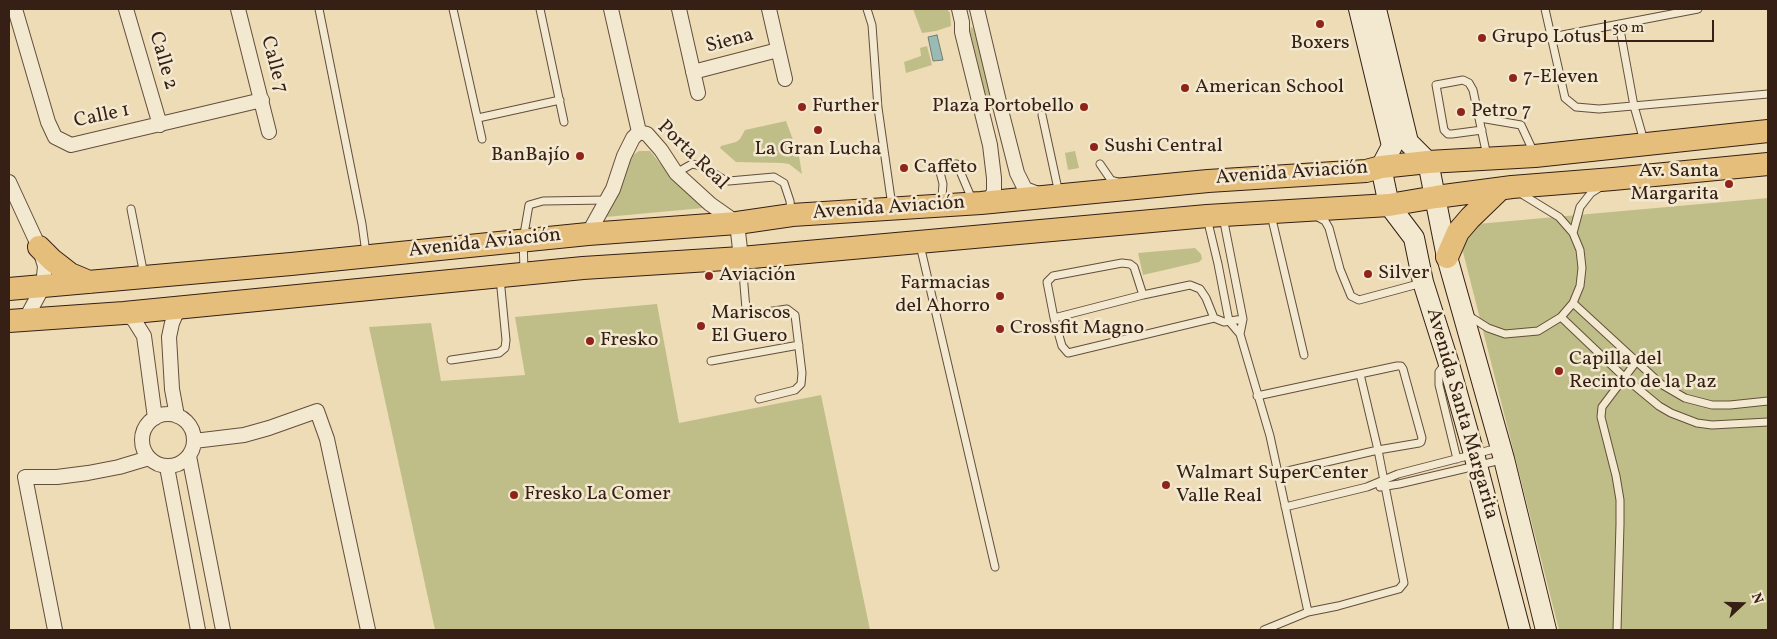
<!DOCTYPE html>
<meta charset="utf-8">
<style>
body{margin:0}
#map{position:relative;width:1777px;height:639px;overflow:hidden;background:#eddcb6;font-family:Vollkorn,serif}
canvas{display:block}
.frame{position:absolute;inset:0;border:10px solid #361f14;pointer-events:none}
.north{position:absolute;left:1717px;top:579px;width:50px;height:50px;-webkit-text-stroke:4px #f3e8d0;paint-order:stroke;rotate:69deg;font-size:14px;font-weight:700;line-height:20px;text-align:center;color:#361f14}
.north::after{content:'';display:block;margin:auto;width:18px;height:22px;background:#361f14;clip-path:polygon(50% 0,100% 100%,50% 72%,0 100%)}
.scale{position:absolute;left:1604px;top:20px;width:110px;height:22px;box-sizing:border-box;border:2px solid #361f14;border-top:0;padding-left:6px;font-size:15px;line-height:18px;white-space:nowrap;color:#361f14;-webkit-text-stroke:4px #f3e8d0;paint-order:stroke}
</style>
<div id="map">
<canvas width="1777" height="639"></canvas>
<div class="frame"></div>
<div class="north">N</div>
<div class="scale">50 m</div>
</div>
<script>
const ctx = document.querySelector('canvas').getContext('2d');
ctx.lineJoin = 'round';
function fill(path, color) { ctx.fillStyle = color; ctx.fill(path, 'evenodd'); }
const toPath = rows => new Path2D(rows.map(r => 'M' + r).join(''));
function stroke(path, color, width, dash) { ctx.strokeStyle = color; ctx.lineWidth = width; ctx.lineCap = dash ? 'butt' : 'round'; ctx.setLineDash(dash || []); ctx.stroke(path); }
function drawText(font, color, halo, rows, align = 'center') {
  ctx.font = font + ' Vollkorn,serif'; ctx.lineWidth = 5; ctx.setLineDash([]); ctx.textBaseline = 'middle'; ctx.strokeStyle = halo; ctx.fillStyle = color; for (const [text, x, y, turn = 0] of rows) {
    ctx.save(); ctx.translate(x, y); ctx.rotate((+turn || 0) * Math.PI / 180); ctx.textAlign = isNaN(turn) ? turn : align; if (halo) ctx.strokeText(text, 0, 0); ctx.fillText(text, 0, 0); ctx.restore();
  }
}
fill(toPath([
 [913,9,947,9,950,13,951,26,936,31,922,33],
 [971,27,973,28,979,47,994,110,989,111,970,31],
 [927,46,932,65,906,73,904,62,921,56,920,48],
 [786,121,799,156,802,174,789,164,782,163,736,162,720,148,721,146,736,142,740,139,745,130],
 [639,151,650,151,671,177,703,208,606,217,617,182,630,157],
 [1075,151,1079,168,1068,170,1065,153],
 [1768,198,1768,630,1559,630,1463,252,1462,242,1477,224],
 [1195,248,1201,254,1202,259,1199,262,1143,275,1138,253],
 [657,304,679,423,821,395,870,630,435,630,369,327,431,323,441,381,525,375,515,317]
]), '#c0be88');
const water = toPath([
 [937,35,943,60,933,61,928,37,937,35]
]);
fill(water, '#9abab4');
stroke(water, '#727c74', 1);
const lane = toPath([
 [319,9,362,224,366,253],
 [453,9,482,139],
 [540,9,564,122],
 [867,9,872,25,878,108,892,206],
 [1545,9,1565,98,1576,107,1599,109,1768,94],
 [1619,24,1634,106,1644,141],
 [1552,37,1698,9],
 [1042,115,1058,189,1062,190],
 [478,118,560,100],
 [1480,118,1521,125,1534,153],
 [1482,130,1452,134,1448,134,1444,130,1436,85,1463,80,1469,83,1473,90,1487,156],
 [1100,164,1111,180,1118,182],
 [676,173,692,164,702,166,723,179,729,181,774,177,784,183,790,201,791,212],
 [937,201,942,196,943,184,940,172,945,165,957,164,971,197,974,199],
 [131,209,144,275],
 [1271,215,1304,355],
 [1316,216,1325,221,1329,228,1340,269,1351,296,1359,300,1422,283],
 [1223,217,1243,319,1240,334],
 [1207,218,1218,264,1229,321,1240,334,1270,436,1308,612,1338,606,1399,589,1404,583,1378,450,1360,374],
 [1573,233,1580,207,1591,193,1599,188],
 [920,245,995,567],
 [742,261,746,309,748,313,753,314,787,309,795,315,802,373,801,384,795,390,759,399],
 [524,270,523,240,529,205,543,201,607,200],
 [1573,303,1661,384,1685,398,1712,405,1730,405,1768,401],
 [1469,316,1488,328,1505,334,1538,331,1561,317,1573,303,1580,286,1582,268,1580,250,1573,233,1559,217,1520,193],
 [1561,317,1624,377,1659,406,1671,413,1697,423,1712,425,1768,422],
 [1054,318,1047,282,1053,276,1122,263,1130,264,1134,267,1143,295],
 [1214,318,1206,298,1200,289,1190,285,1143,295,1054,318,1062,346,1068,353,1214,318,1224,322,1243,319],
 [451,360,499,353,505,348,506,340,500,278],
 [711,361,799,345],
 [1446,363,1439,372,1439,385,1457,459],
 [1257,396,1397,366,1401,366,1403,369,1422,438,1421,442,1419,443,1378,450,1279,473],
 [1380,487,1399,484,1501,460],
 [1285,507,1367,487,1398,474,1498,448],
 [1264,630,1308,612],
 [1617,630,1620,524,1620,500,1616,476,1601,417,1602,407,1636,362]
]);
const street = toPath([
 [15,9,48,122,55,137,71,145,262,100],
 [126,9,160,125],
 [238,9,269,132],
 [611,9,639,132],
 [679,9,698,93],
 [769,9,785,79],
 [959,9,962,22,962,32,990,145,994,178,994,192,987,202],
 [977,9,1002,114,1017,173,1025,189,1041,195],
 [693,72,778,50],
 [639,132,647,134,661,150,676,173,710,204,737,223,741,258],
 [9,182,39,247,45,266,43,287,25,320],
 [588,234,613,189,624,156,633,138,639,132],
 [124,313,134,320,144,336,155,418],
 '142 440a26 26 0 1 1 52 0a26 26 0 1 1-52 0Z',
 [177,416,172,389,169,337,172,323,179,307],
 [194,441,244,435,269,428,317,411,327,439,368,630],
 [189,456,223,630],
 [167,467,198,630],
 [55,630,25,477,57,477,88,473,119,467,149,458]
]);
const secondary = toPath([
 [1359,9,1392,146,1381,167,1389,205,1414,238,1423,282,1448,361,1474,454,1520,630],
 [1376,9,1408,142,1428,162,1447,257,1504,459,1546,630]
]);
const primary = toPath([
 [39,247,52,260,70,274,89,282],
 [1447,257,1458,232,1470,218,1499,190],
 [9,289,291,264,588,234,737,223,792,215,981,203,1208,181,1366,171,1381,167,1428,162,1535,156,1768,131],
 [9,321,124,313,583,268,741,258,1207,216,1389,205,1436,197,1512,187,1613,179,1768,164]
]);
stroke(lane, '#644e3c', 9);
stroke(street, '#644e3c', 16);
stroke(secondary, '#361f14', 22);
stroke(primary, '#361f14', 24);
stroke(lane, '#f3e8d0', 7);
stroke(street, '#f3e8d0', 14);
stroke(secondary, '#f3e8d0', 20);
stroke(primary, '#e6be7b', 22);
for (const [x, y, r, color] of [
 [1320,24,5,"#8f2418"],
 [1482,38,5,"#8f2418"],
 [1513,78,5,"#8f2418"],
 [1185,88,5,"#8f2418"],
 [802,107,5,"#8f2418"],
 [1084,107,5,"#8f2418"],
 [1461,112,5,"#8f2418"],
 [818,130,5,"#8f2418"],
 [1094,147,5,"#8f2418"],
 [580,156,5,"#8f2418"],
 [904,168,5,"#8f2418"],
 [1729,184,5,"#8f2418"],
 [1368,274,5,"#8f2418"],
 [709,276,5,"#8f2418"],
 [1000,296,5,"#8f2418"],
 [701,326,5,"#8f2418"],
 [1000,329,5,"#8f2418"],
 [590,341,5,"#8f2418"],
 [1559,371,5,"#8f2418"],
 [1166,485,5,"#8f2418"],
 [514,495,5,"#8f2418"]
]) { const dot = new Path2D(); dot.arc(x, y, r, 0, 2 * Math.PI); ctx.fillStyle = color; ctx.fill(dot); stroke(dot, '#f3e8d0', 2); }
drawText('20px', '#361f14', '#f3e8d0', [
 ["Grupo Lotus",1492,38],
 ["Boxers",1320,44,"center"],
 ["7-Eleven",1523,78],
 ["American School",1195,88],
 ["Further",812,107],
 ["Plaza Portobello",1074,107,"right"],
 ["Petro 7",1471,112],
 ["Sushi Central",1104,147],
 ["La Gran Lucha",818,150,"center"],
 ["BanBajío",570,156,"right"],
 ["Caffeto",914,168],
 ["Av. Santa",1719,172,"right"],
 ["Margarita",1719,195,"right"],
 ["Silver",1378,274],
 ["Aviación",719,276],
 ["Farmacias",990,284,"right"],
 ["del Ahorro",990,307,"right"],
 ["Mariscos",711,314],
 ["El Guero",711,337],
 ["Crossfit Magno",1010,329],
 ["Fresko",600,341],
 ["Capilla del",1569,360],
 ["Recinto de la Paz",1569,383],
 ["Walmart SuperCenter",1176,474],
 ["Valle Real",1176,497],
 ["Fresko La Comer",524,495]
], 'left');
drawText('20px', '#361f14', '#f3e8d0', [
 ["Siena",730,42,-15],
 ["Calle 2",162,61,74],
 ["Calle 7",273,65,75],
 ["Calle 1",102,117,-12],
 ["Porta Real",692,156,44],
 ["Avenida Aviación",1292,174,-4],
 ["Avenida Aviación",889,209,-4],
 ["Avenida Aviación",485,244,-6],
 ["Avenida Santa Margarita",1461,414,74]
]);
</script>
